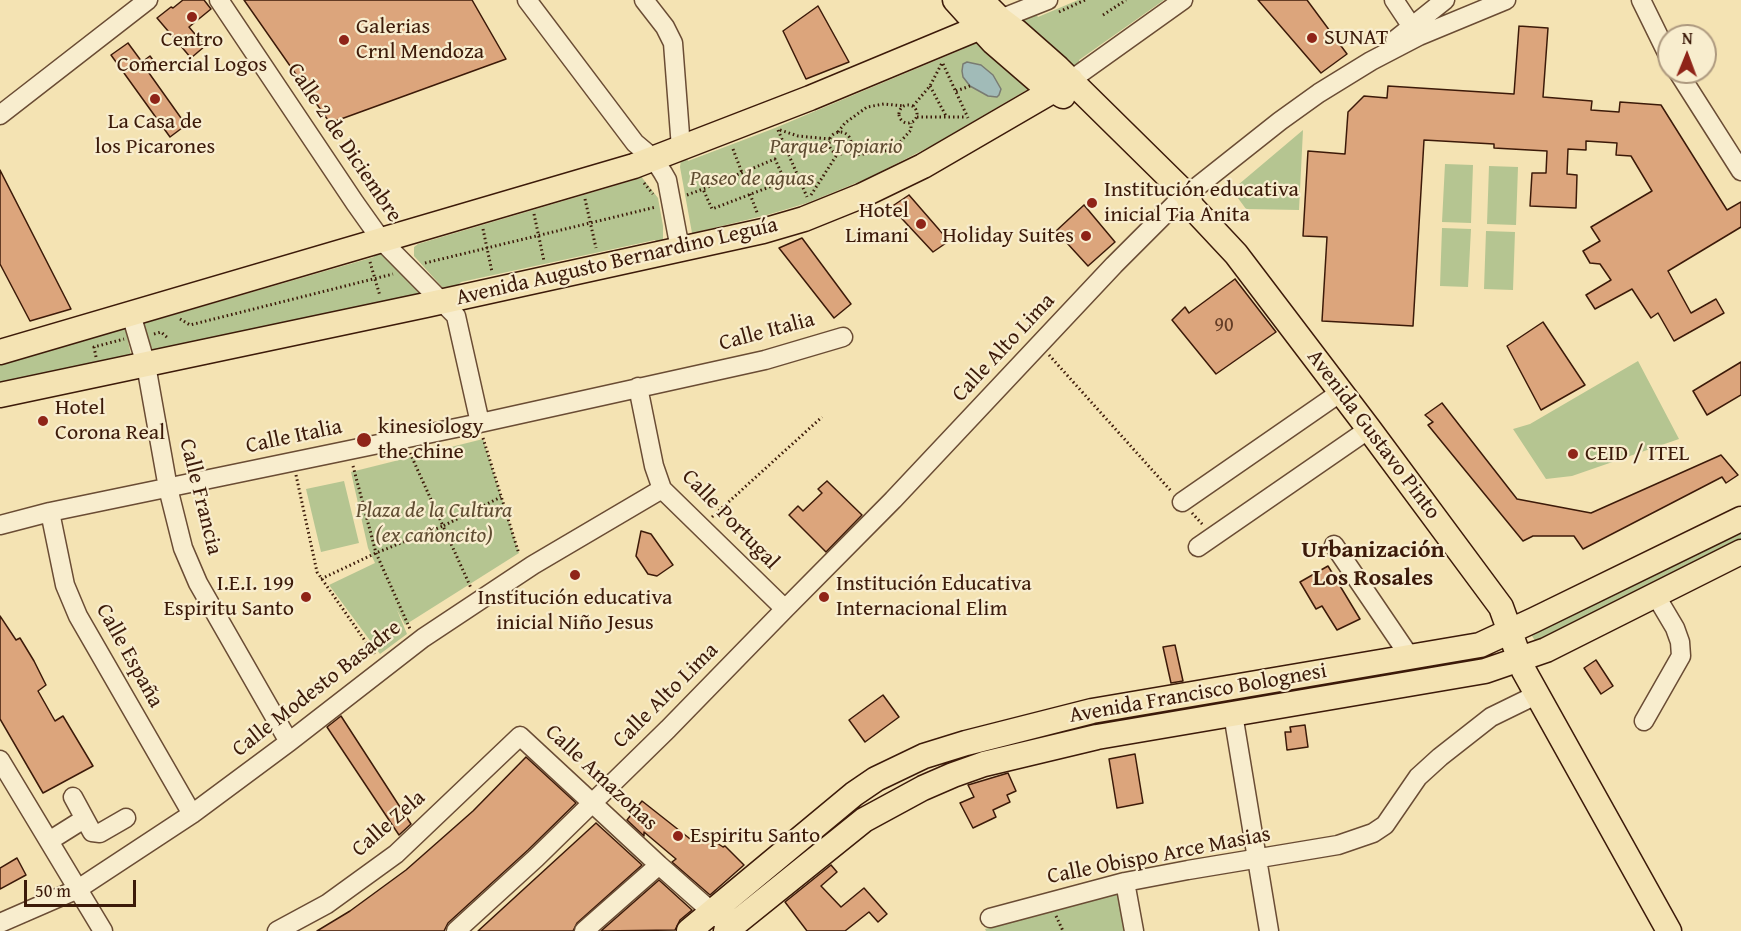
<!DOCTYPE html>
<meta charset="utf-8">
<style>
body{margin:0}
#map{position:relative;width:1741px;height:931px;overflow:hidden;background:#f4e3b3;font-family:"Gentium Book Plus",serif}
canvas{display:block}
.north{position:absolute;left:1657px;top:24px;width:60px;height:60px;box-sizing:border-box;background:#f8edce;border:2px solid #ad997f;border-radius:50%;rotate:1deg;font-size:16px;font-weight:700;line-height:24px;text-align:center;color:#3c1a09}
.north::after{content:'';display:block;margin:auto;width:21px;height:27px;background:#8f2418;clip-path:polygon(50% 0,100% 100%,50% 72%,0 100%)}
.scale{position:absolute;left:24px;top:880px;width:112px;height:27px;box-sizing:border-box;border:3px solid #3c1a09;border-top:0;padding-left:8px;font-size:18px;line-height:21px;white-space:nowrap;color:#3c1a09;-webkit-text-stroke:4px #f8edce;paint-order:stroke}
</style>
<div id="map">
<canvas width="1741" height="931"></canvas>
<div class="north">N</div>
<div class="scale">50 m</div>
</div>
<script>
const ctx = document.querySelector('canvas').getContext('2d');
ctx.lineJoin = 'round';
function fill(path, color) { ctx.fillStyle = color; ctx.fill(path, 'evenodd'); }
const toPath = rows => new Path2D(rows.map(r => 'M' + r).join(''));
function stroke(path, color, width, dash) { ctx.strokeStyle = color; ctx.lineWidth = width; ctx.lineCap = dash ? 'butt' : 'round'; ctx.setLineDash(dash || []); ctx.stroke(path); }
function drawText(font, color, halo, rows, align = 'center') {
  ctx.font = font + ' "Gentium Book Plus",serif'; ctx.lineWidth = 4.5; ctx.setLineDash([]); ctx.textBaseline = 'middle'; ctx.strokeStyle = halo; ctx.fillStyle = color; for (const [text, x, y, turn = 0] of rows) {
    ctx.save(); ctx.translate(x, y); ctx.rotate((+turn || 0) * Math.PI / 180); ctx.textAlign = isNaN(turn) ? turn : align; if (halo) ctx.strokeText(text, 0, 0); ctx.fillText(text, 0, 0); ctx.restore();
  }
}
fill(toPath([
 [1078,0,1164,0,1079,60,1079,63,1073,67,1020,19,1035,13,1038,17],
 [977,42,1030,88,933,145,866,179,807,203,767,215,701,231,701,235,692,233,680,167,681,160,686,156,688,161,775,128,963,49,961,46],
 [1303,130,1299,210,1246,209,1232,190],
 [1445,164,1473,165,1471,223,1442,222],
 [1489,166,1518,167,1516,225,1487,224],
 [633,175,640,175,658,198,663,226,663,241,657,243,655,240,461,282,456,287,446,289,443,288,414,256,414,247,418,244,634,180],
 [1442,228,1471,229,1468,287,1440,286],
 [1486,231,1515,232,1513,290,1484,289],
 [379,252,418,290,420,296,417,298,413,295,163,350,154,353,150,350,144,323,145,319,151,317,152,321,374,257,373,253],
 [125,327,131,355,130,358,125,359,124,356,0,384,0,363],
 [1638,361,1679,439,1572,476,1546,479,1513,429,1530,424],
 [483,439,519,553,405,625,397,610,407,634,380,654,329,585,375,563,368,548,351,472],
 [344,481,359,543,321,552,306,489],
 [1741,526,1741,542,1544,643,1535,641,1531,634],
 [1490,653,1491,658,1484,663,1109,727,1107,721,1111,715],
 [1114,891,1121,897,1128,931,986,931,985,929]
]), '#b5c591');
const water = toPath([
 [967,62,981,65,993,75,1001,89,999,95,997,97,988,96,970,86,963,77,962,71,963,64,967,62]
]);
fill(water, '#a1bbb8');
stroke(water, '#797b72', 1.5);
const building = toPath([
 [183,0,204,0,211,9,189,27,205,46,191,58,157,18,171,7,173,8,183,0],
 [244,0,472,0,506,59,330,123,244,0],
 [1258,0,1307,0,1347,54,1321,73,1258,0],
 [818,6,849,62,806,79,783,31,818,6],
 [1519,26,1548,28,1543,97,1592,101,1591,110,1619,112,1620,102,1661,105,1727,210,1741,202,1741,227,1668,271,1691,313,1716,299,1724,313,1674,341,1658,313,1651,318,1632,289,1595,309,1586,295,1611,280,1600,264,1590,263,1583,251,1600,241,1591,227,1652,191,1631,156,1616,155,1617,143,1586,141,1586,150,1568,149,1567,174,1577,175,1576,208,1530,206,1532,173,1546,173,1547,151,1494,148,1494,144,1424,140,1413,326,1322,321,1327,237,1303,236,1308,151,1345,154,1348,112,1364,96,1387,98,1388,86,1514,94,1519,26],
 [128,43,142,62,150,56,158,67,149,73,186,125,170,137,111,55,128,43],
 [0,170,71,309,30,321,0,264,0,170],
 [909,195,949,241,933,252,891,207,909,195],
 [1084,205,1115,242,1088,266,1056,231,1084,205],
 [802,238,851,304,834,318,779,248,802,238],
 [1235,279,1276,332,1216,374,1172,320,1185,307,1189,313,1235,279],
 [1543,322,1585,385,1541,410,1507,346,1543,322],
 [1741,362,1741,395,1707,415,1693,391,1741,362],
 [1442,403,1517,499,1591,513,1721,455,1738,475,1726,483,1722,477,1583,549,1574,536,1533,536,1523,541,1428,425,1433,422,1425,415,1442,403],
 [827,481,862,515,826,552,789,515,798,506,803,511,822,493,818,489,827,481],
 [641,531,651,534,673,565,657,576,648,574,636,556,641,531],
 [1328,566,1360,619,1337,630,1322,606,1316,609,1300,582,1328,566],
 [0,616,16,640,20,638,34,661,46,685,38,691,55,721,63,716,93,766,43,793,0,719,0,616],
 [1175,645,1183,681,1171,683,1163,647,1175,645],
 [1596,660,1613,686,1601,694,1584,668,1596,660],
 [883,695,899,717,865,742,849,720,883,695],
 [341,716,411,824,399,835,327,727,341,716],
 [1305,725,1308,747,1287,750,1285,732,1291,732,1290,727,1305,725],
 [1135,754,1143,803,1117,808,1109,759,1135,754],
 [526,757,576,803,528,850,448,923,444,931,317,931,350,911,406,870,473,811,526,757],
 [1008,773,1016,791,1007,795,1010,802,993,810,996,817,973,828,960,803,974,797,968,785,1008,773],
 [642,801,694,842,702,837,708,837,723,847,725,846,744,865,710,895,672,862,676,859,644,832,644,836,627,820,642,801],
 [596,823,642,865,577,923,573,931,478,931,596,823],
 [17,858,26,875,0,889,0,868,17,858],
 [831,865,837,872,821,886,841,907,864,888,887,914,878,922,869,912,845,931,807,931,785,902,831,865],
 [659,880,692,910,680,920,675,930,601,931,659,880]
]);
fill(building, '#dca57c');
stroke(building, '#3c1a09', 1.5);
const minor = toPath([
 [219,0,355,203,382,241,456,316,480,423],
 [527,0,635,143,654,159,663,173,667,180,680,249],
 [644,0,665,27,673,43,681,148],
 [1394,0,1418,36],
 [1641,0,1669,57],
 [1000,19,1048,0],
 [1395,40,1445,0],
 [1678,72,1741,171],
 [1071,80,1183,0],
 [0,115,148,0],
 [131,314,146,365,168,488,183,548,198,583,289,742],
 [638,387,654,466,662,489,785,609],
 [1182,502,1341,392],
 [50,512,65,585,78,616,192,814],
 [0,525,50,512,480,423,765,360,843,337],
 [1334,545,1410,657],
 [1198,547,1369,429],
 [1233,714,1269,931],
 [1644,721,1681,656,1680,642,1675,628,1656,596],
 [0,760,103,931],
 [73,797,92,832,100,833,126,818],
 [49,841,84,819],
 [1125,882,1134,931],
 [990,918,1125,882,1188,870,1338,845,1373,833,1385,825,1418,777,1440,757,1491,717,1536,695],
 [0,923,78,889,192,814,289,742,423,638,533,565,662,489],
 [277,931,327,904,396,854,520,736,659,865,720,919],
 [456,931,536,858,668,729,785,609,893,500,1114,265,1174,205,1280,121,1319,93,1371,61,1419,36,1506,0],
 [584,931,659,865]
]);
const major = toPath([
 [955,0,993,42,1037,80,1063,96],
 [981,0,1000,19,1016,31,1058,68,1187,195,1192,207,1236,254,1369,429,1501,607,1524,671,1669,931],
 [0,352,634,166,810,98,1000,19],
 [0,395,426,305,763,231,804,219,861,196,923,166,1071,80],
 [689,931,854,794,876,779,924,756,966,743,1092,711,1480,645,1534,620,1741,519],
 [726,931,864,820,923,788,953,775,984,764,1097,737,1485,671,1546,650,1741,552]
]);
stroke(minor, '#6a4c34', 21);
stroke(major, '#3c1a09', 27);
stroke(toPath([
 [1059,12,1085,0],
 [1103,15,1126,0],
 [943,64,968,118],
 [930,86,946,116],
 [956,91,970,86],
 '899 114a9 9 0 1 1 18 0a9 9 0 1 1-18 0Z',
 [913,106,930,86,942,63],
 [917,117,966,117],
 [778,130,807,197],
 [780,130,798,136,830,139],
 [838,132,845,123,867,107,884,104,904,106],
 '829 143a11 11 0 1 1 22 0a11 11 0 1 1-22 0Z',
 [733,149,742,173],
 [845,152,856,155,885,151,901,141,911,130,911,123],
 [644,183,653,194],
 [750,194,758,215],
 [687,195,703,189,775,159,785,181,712,209,703,189],
 [811,195,838,153],
 [585,199,596,248],
 [534,214,544,261],
 [483,229,492,272],
 [370,262,380,296],
 [425,263,656,207],
 [180,319,190,325,393,274],
 [154,334,161,332,169,339],
 [1049,355,1171,491],
 [96,357,94,347,124,339],
 [483,438,519,554],
 [410,453,443,526,501,497],
 [353,466,376,553,410,629],
 [296,475,317,572,375,655],
 [1192,513,1204,526],
 [712,517,822,417],
 [321,579,376,553,443,526,471,588],
 [1056,916,1063,931]
]), '#3c1a09', 3, [1.5, 3]);
stroke(minor, '#f8edce', 18);
stroke(major, '#f4e3b3', 24);
for (const [x, y, r, color] of [
 [192,17,6,"#8f2418"],
 [1312,38,6,"#8f2418"],
 [344,40,6,"#8f2418"],
 [155,99,6,"#8f2418"],
 [1092,203,6,"#8f2418"],
 [921,224,6,"#8f2418"],
 [1086,236,6,"#8f2418"],
 [43,421,6,"#8f2418"],
 [364,440,8,"#8f2418"],
 [1573,454,6,"#8f2418"],
 [575,575,6,"#8f2418"],
 [306,597,6,"#8f2418"],
 [824,597,6,"#8f2418"],
 [678,836,6,"#8f2418"]
]) { const dot = new Path2D(); dot.arc(x, y, r, 0, 2 * Math.PI); ctx.fillStyle = color; ctx.fill(dot); stroke(dot, '#f8edce', 2); }
drawText('20px', '#643d26', null, [
 ["90",1224,326]
]);
drawText('22px', '#3c1a09', '#f8edce', [
 ["Galerias",356,27],
 ["Crnl Mendoza",356,52],
 ["SUNAT",1324,38],
 ["Centro",192,40,"center"],
 ["Comercial Logos",192,65,"center"],
 ["La Casa de",155,122,"center"],
 ["los Picarones",155,147,"center"],
 ["Institución educativa",1104,190],
 ["inicial Tia Anita",1104,215],
 ["Hotel",909,211,"right"],
 ["Limani",909,236,"right"],
 ["Holiday Suites",1074,236,"right"],
 ["Hotel",55,408],
 ["Corona Real",55,433],
 ["kinesiology",378,427],
 ["the chine",378,452],
 ["CEID / ITEL",1585,454],
 ["I.E.I. 199",294,584,"right"],
 ["Espiritu Santo",294,609,"right"],
 ["Institución Educativa",836,584],
 ["Internacional Elim",836,609],
 ["Institución educativa",575,598,"center"],
 ["inicial Niño Jesus",575,623,"center"],
 ["Espiritu Santo",690,836]
], 'left');
drawText('22px', '#3c1a09', '#f8edce', [
 ["Calle 2 de Diciembre",344,143,56],
 ["Avenida Augusto Bernardino Leguía",617,262,-13],
 ["Calle Italia",767,332,-15],
 ["Calle Alto Lima",1004,348,-47],
 ["Avenida Gustavo Pinto",1373,435,53],
 ["Calle Italia",294,437,-12],
 ["Calle Francia",200,497,76],
 ["Calle Portugal",730,520,46],
 ["Calle España",129,656,61],
 ["Calle Modesto Basadre",317,689,-38],
 ["Avenida Francisco Bolognesi",1198,694,-10],
 ["Calle Alto Lima",666,696,-45],
 ["Calle Amazonas",601,778,43],
 ["Calle Zela",389,824,-41],
 ["Calle Obispo Arce Masias",1159,856,-11]
]);
drawText('italic 22px', '#604d32', '#f8edce', [
 ["Parque Topiario",836,147],
 ["Paseo de aguas",752,179],
 ["Plaza de la Cultura",434,511],
 ["(ex cañoncito)",434,536]
]);
drawText('bold 24px', '#3c1a09', '#f8edce', [
 ["Urbanización",1373,551],
 ["Los Rosales",1373,579]
]);
</script>
